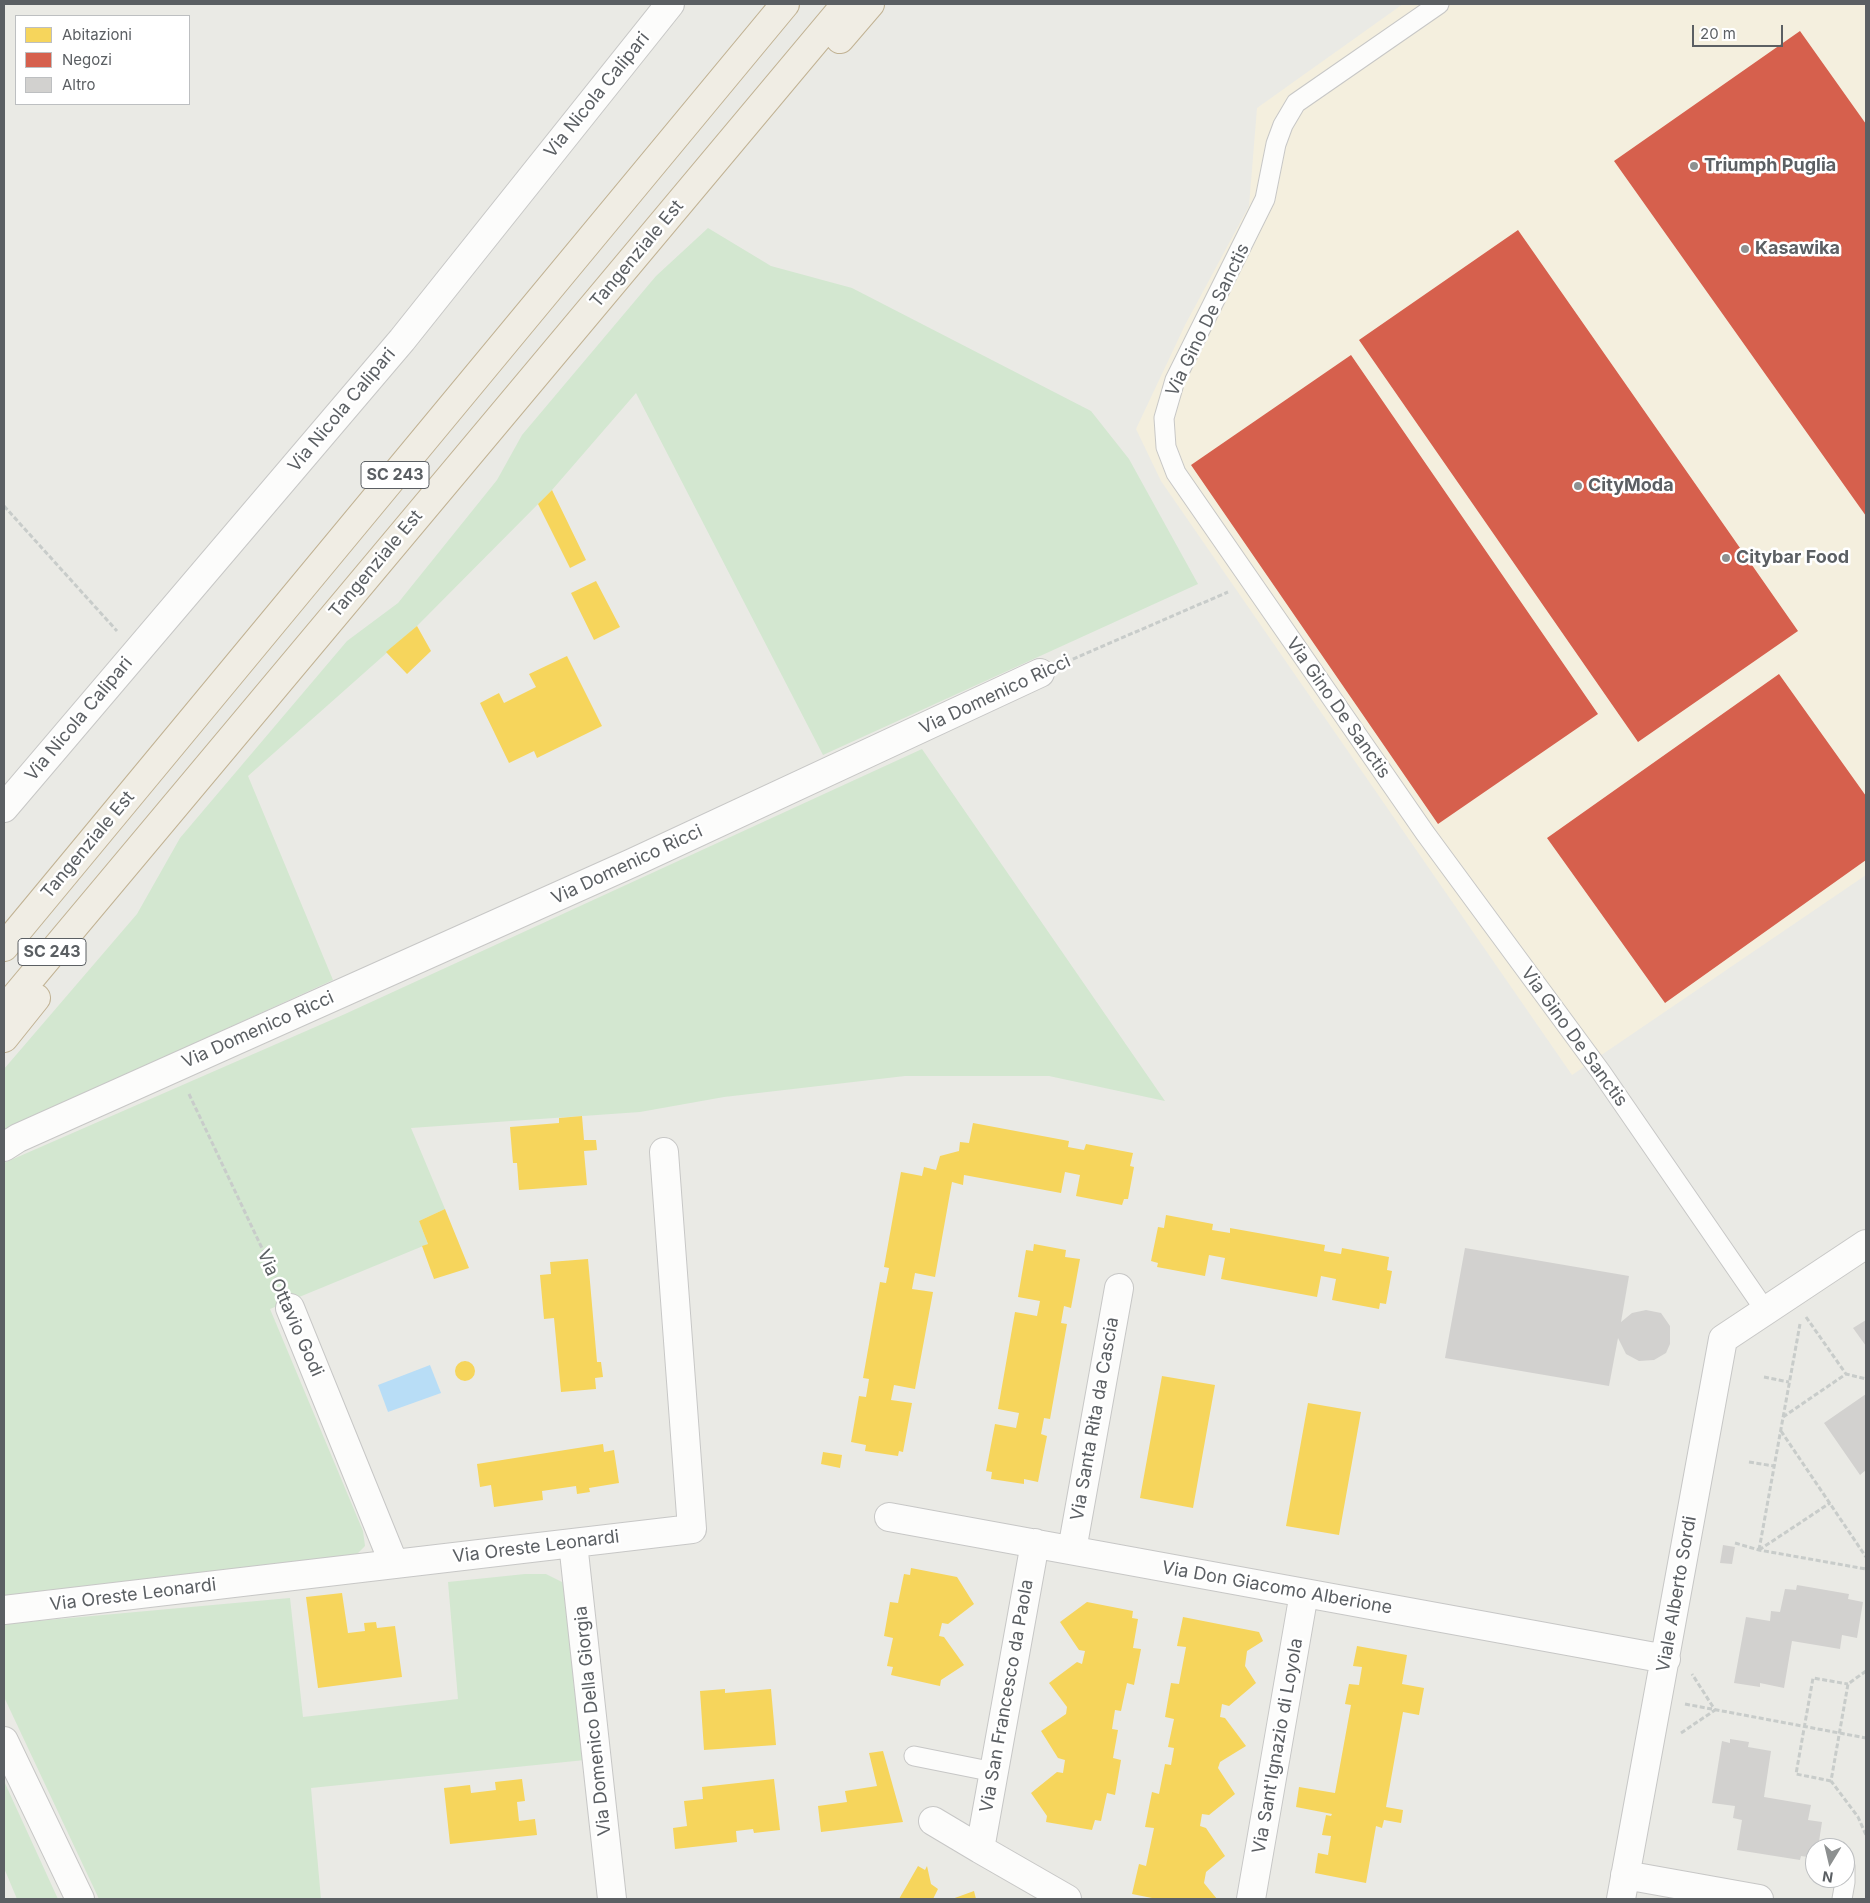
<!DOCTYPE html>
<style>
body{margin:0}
#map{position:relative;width:1870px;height:1903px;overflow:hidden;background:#eaeae5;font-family:Inter,sans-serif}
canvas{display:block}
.frame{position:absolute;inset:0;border:5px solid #5b5f63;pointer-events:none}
.legend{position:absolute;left:15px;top:15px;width:175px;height:90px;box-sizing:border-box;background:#fff;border:1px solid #bdbfc1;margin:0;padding:6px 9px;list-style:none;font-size:15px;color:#5b5f63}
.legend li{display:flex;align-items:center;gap:10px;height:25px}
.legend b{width:25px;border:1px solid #bdbfc1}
.north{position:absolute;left:1805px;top:1838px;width:50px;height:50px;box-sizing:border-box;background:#fff;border:1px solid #bdbfc1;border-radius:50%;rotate:189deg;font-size:14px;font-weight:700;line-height:20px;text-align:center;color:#5b5f63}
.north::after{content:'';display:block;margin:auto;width:18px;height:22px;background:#8d9090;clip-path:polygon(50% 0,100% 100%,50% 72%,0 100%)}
.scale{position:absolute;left:1692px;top:25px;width:91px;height:22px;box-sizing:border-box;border:2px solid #5b5f63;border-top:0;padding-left:6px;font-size:15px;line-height:18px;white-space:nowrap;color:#5b5f63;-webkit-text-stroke:4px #fff;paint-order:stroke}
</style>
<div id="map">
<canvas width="1870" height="1903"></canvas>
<div class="frame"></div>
<ul class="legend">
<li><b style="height:14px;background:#f6d55c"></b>Abitazioni</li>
<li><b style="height:14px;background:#d6604d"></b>Negozi</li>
<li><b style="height:14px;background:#d2d1cf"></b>Altro</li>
</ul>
<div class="north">N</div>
<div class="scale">20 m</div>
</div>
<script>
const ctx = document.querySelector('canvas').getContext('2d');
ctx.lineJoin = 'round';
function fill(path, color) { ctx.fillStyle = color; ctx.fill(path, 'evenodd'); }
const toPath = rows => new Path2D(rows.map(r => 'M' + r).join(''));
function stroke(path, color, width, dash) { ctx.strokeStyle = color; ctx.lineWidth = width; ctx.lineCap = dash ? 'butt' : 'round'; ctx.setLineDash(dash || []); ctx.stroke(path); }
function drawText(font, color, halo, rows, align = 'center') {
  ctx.font = font + ' Inter,sans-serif'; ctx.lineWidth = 5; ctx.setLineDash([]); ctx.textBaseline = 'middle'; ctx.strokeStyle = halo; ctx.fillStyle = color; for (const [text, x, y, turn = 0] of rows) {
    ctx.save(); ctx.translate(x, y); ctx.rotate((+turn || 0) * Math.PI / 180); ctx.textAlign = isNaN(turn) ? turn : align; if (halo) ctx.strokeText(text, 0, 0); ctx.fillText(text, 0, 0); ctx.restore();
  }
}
fill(toPath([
 [1403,4,1866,4,1866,875,1572,1075,1161,481,1136,429,1185,325,1249,206,1257,108]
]), '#f4efde');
fill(toPath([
 [708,228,771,266,852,288,1091,411,1129,459,1198,584,823,755,636,393,552,490,417,626,248,776,333,980,39,1114,4,1133,4,1069,137,914,180,838,347,641,398,603,497,480,522,435,656,276],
 [922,749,1165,1101,1049,1076,905,1076,724,1097,640,1112,411,1128,445,1209,419,1221,428,1244,270,1309,363,1531,365,1546,355,1556,4,1599,4,1163,345,1014],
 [525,1574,546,1574,562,1582,569,1600,585,1760,311,1788,321,1899,99,1899,4,1697,4,1624,290,1598,303,1717,458,1699,448,1582],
 [4,1781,52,1886,58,1899,17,1899,4,1868]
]), '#d3e7d0');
fill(toPath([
 [430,1365,441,1393,388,1412,378,1385]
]), '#b8ddf6');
fill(toPath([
 [552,490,586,560,570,568,538,504],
 [596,581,620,627,594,640,571,593],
 [417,626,431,651,407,674,386,652],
 [567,656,602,726,537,758,534,751,509,763,480,703,499,693,504,703,536,687,529,674],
 [582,1116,584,1140,596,1140,597,1150,584,1151,587,1185,519,1190,517,1163,513,1163,510,1127,559,1123,559,1118],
 [973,1123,1069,1141,1068,1147,1084,1150,1086,1144,1133,1153,1130,1166,1134,1167,1128,1199,1124,1199,1122,1205,1076,1196,1080,1175,1065,1172,1061,1193,964,1175,963,1185,952,1182,935,1277,915,1273,912,1289,933,1292,915,1389,894,1385,891,1400,912,1403,903,1452,899,1451,898,1456,865,1451,866,1445,851,1442,859,1396,866,1397,869,1379,863,1378,880,1282,886,1283,889,1268,884,1267,901,1172,922,1176,924,1167,936,1170,940,1156,959,1151,960,1142,969,1143],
 [445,1209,469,1268,434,1279,422,1246,428,1244,419,1221],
 [1166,1215,1213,1224,1212,1230,1230,1233,1230,1228,1325,1245,1324,1251,1341,1254,1342,1248,1389,1257,1387,1270,1392,1271,1386,1304,1380,1303,1379,1309,1332,1300,1336,1279,1321,1276,1317,1297,1221,1279,1225,1258,1209,1255,1205,1276,1157,1267,1158,1263,1151,1261,1158,1227,1164,1228],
 [1034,1244,1066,1250,1065,1257,1080,1259,1071,1308,1064,1306,1061,1323,1067,1324,1050,1419,1044,1418,1041,1434,1047,1436,1038,1482,1024,1479,1024,1484,991,1479,992,1472,986,1471,995,1424,1016,1428,1019,1413,998,1409,1015,1312,1037,1316,1040,1301,1018,1297,1026,1250,1033,1251],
 [588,1259,597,1362,601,1362,603,1377,595,1378,596,1389,561,1392,554,1318,544,1319,540,1275,551,1274,550,1262],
 '455 1371a10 10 0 1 1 20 0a10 10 0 1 1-20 0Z',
 [1162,1376,1215,1385,1193,1508,1140,1498],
 [1308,1403,1361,1412,1339,1535,1286,1526],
 [603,1444,604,1452,614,1450,619,1483,589,1488,590,1492,577,1494,576,1486,542,1491,543,1500,494,1507,491,1485,480,1487,477,1464],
 [823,1452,842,1455,840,1468,821,1464],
 [911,1568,957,1577,974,1604,948,1624,942,1623,939,1636,944,1637,964,1665,941,1680,940,1686,891,1675,893,1667,887,1666,893,1638,884,1636,890,1602,898,1603,904,1574,910,1575],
 [342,1593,348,1633,365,1631,364,1623,376,1622,377,1628,395,1626,402,1677,318,1688,306,1597],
 [1087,1602,1133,1611,1132,1618,1138,1619,1133,1648,1141,1649,1134,1685,1127,1683,1121,1711,1115,1710,1112,1729,1118,1730,1113,1758,1121,1760,1115,1795,1107,1793,1101,1821,1095,1820,1092,1830,1046,1822,1047,1816,1031,1793,1057,1772,1063,1773,1065,1760,1058,1758,1041,1731,1066,1714,1067,1707,1049,1683,1077,1662,1082,1664,1085,1651,1079,1650,1060,1622],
 [1183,1617,1259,1632,1263,1641,1247,1651,1245,1666,1256,1683,1229,1706,1222,1704,1220,1717,1225,1718,1246,1746,1220,1762,1218,1768,1235,1794,1209,1815,1202,1814,1200,1826,1206,1828,1225,1856,1206,1872,1204,1883,1217,1899,1157,1899,1132,1894,1139,1864,1146,1866,1154,1828,1145,1827,1152,1792,1159,1794,1165,1764,1171,1765,1174,1748,1168,1747,1174,1719,1165,1717,1171,1683,1179,1684,1186,1647,1177,1646],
 [1357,1646,1407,1655,1402,1684,1424,1688,1419,1715,1403,1712,1386,1807,1403,1810,1401,1823,1384,1820,1382,1828,1376,1826,1366,1883,1315,1873,1318,1853,1328,1855,1331,1836,1322,1835,1326,1815,1331,1816,1332,1814,1296,1807,1299,1787,1335,1793,1351,1705,1345,1704,1349,1684,1359,1685,1362,1667,1353,1666],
 [725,1689,725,1693,771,1689,776,1745,704,1750,700,1691],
 [883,1751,903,1822,821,1832,818,1806,847,1802,845,1791,877,1786,869,1753],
 [522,1779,525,1801,517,1802,519,1821,535,1819,537,1835,450,1844,444,1788,470,1785,471,1793,496,1790,495,1782],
 [774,1779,780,1830,754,1833,753,1829,736,1831,737,1842,675,1849,673,1828,687,1826,684,1801,703,1799,702,1787],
 [918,1866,925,1870,927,1866,931,1884,938,1889,933,1899,899,1899],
 [974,1891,976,1899,952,1899]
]), '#f6d55c');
fill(toPath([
 [1800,31,1866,124,1866,516,1614,161],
 [1518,230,1798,631,1638,742,1359,340],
 [1351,355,1598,714,1438,824,1191,465],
 [1779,674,1866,796,1866,860,1665,1003,1547,838]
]), '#d6604d');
fill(toPath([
 [1465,1248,1629,1276,1621,1322,1632,1313,1646,1310,1661,1313,1670,1326,1670,1344,1666,1353,1654,1360,1639,1361,1626,1354,1618,1338,1609,1386,1445,1358],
 [1866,1320,1866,1346,1853,1328],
 [1866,1394,1866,1470,1860,1475,1824,1423],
 [1723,1545,1735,1547,1732,1564,1720,1563],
 [1797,1585,1849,1594,1848,1599,1863,1602,1857,1638,1842,1635,1840,1649,1792,1641,1784,1688,1760,1683,1760,1687,1734,1683,1746,1617,1770,1621,1771,1611,1780,1612,1785,1589,1796,1590],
 [1730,1739,1749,1742,1748,1747,1771,1751,1764,1797,1811,1805,1808,1820,1822,1822,1818,1848,1815,1848,1815,1858,1801,1856,1800,1860,1737,1850,1742,1820,1733,1818,1735,1806,1712,1803,1722,1741,1730,1743]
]), '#d2d1cf');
const service = toPath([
 [1439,4,1296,103,1283,125,1276,144,1265,199,1175,380,1164,418,1166,447,1176,473,1425,833,1601,1072,1765,1310],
 [914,1756,994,1772],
 [1842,1899,1845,1882,1845,1866]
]);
const minor = toPath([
 [4,808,402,340,670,4],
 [4,1147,18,1138,632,863,1040,673],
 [290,1308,394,1564],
 [889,1517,1666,1659],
 [573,1543,612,1899],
 [1035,1543,980,1849,1067,1899],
 [1072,1550,1119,1288],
 [4,1610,692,1529,664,1152],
 [4,1741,80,1899],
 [933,1821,980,1849],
 [1625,1875,1759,1899],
 [1251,1899,1304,1593],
 [1621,1899,1723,1339,1866,1244]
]);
const trunk = toPath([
 [840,39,870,4],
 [4,947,785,4],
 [4,1010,846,4],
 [4,1038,36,998]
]);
stroke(service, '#c7c7c6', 21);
stroke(minor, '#c7c7c6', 30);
stroke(trunk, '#c1b293', 30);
stroke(toPath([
 [4,506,117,631],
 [1066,662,1228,592],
 [189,1094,278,1282],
 [1806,1317,1846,1374],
 [1764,1377,1789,1382],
 [1783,1417,1846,1374,1866,1379],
 [1781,1431,1866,1557],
 [1749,1462,1774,1466],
 [1735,1543,1759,1550,1866,1569],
 [1759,1550,1800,1324],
 [1759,1550,1830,1503],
 [1866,1671,1848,1684,1831,1781,1858,1817,1866,1835],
 [1685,1704,1866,1738],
 [1681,1733,1715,1710,1692,1674],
 [1831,1781,1796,1774,1813,1678,1848,1684]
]), '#c8ccca', 3, [5, 2.5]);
stroke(service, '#fcfcfb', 19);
stroke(minor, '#fcfcfb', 28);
stroke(trunk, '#f0ede4', 28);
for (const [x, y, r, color] of [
 [1694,166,5,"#8d9090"],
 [1745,249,5,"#8d9090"],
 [1578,486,5,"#8d9090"],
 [1726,558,5,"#8d9090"]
]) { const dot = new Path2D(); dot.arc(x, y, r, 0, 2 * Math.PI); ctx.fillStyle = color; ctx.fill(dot); stroke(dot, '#fff', 2); }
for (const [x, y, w] of [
 [395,475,68],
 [52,952,68]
]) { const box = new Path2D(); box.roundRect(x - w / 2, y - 13.5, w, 27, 4); ctx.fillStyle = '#fff'; ctx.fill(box); stroke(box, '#5b5f63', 1); }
drawText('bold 16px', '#5b5f63', null, [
 ["SC 243",395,475],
 ["SC 243",52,952]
]);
drawText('18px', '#5b5f63', '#fff', [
 ["Via Nicola Calipari",597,95,-51],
 ["Tangenziale Est",637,254,-50],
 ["Via Gino De Sanctis",1208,320,-64],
 ["Via Nicola Calipari",342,410,-50],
 ["Tangenziale Est",376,564,-50],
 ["Via Domenico Ricci",995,695,-25],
 ["Via Gino De Sanctis",1338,708,55],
 ["Via Nicola Calipari",79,719,-50],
 ["Tangenziale Est",88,845,-50],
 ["Via Domenico Ricci",627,865,-25],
 ["Via Domenico Ricci",258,1030,-24],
 ["Via Gino De Sanctis",1574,1037,54],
 ["Via Ottavio Godi",290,1313,66],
 ["Via Santa Rita da Cascia",1095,1419,-80],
 ["Via Oreste Leonardi",536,1547,-7],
 ["Via Don Giacomo Alberione",1277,1588,10],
 ["Viale Alberto Sordi",1677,1594,-80],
 ["Via Oreste Leonardi",133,1595,-7],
 ["Via San Francesco da Paola",1007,1696,-80],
 ["Via Domenico Della Giorgia",593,1721,-96],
 ["Via Sant'Ignazio di Loyola",1278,1746,-80]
]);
drawText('bold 18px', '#5b5f63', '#fff', [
 ["Triumph Puglia",1704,166],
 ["Kasawika",1755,249],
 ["CityModa",1588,486],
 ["Citybar Food",1736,558]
], 'left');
</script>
